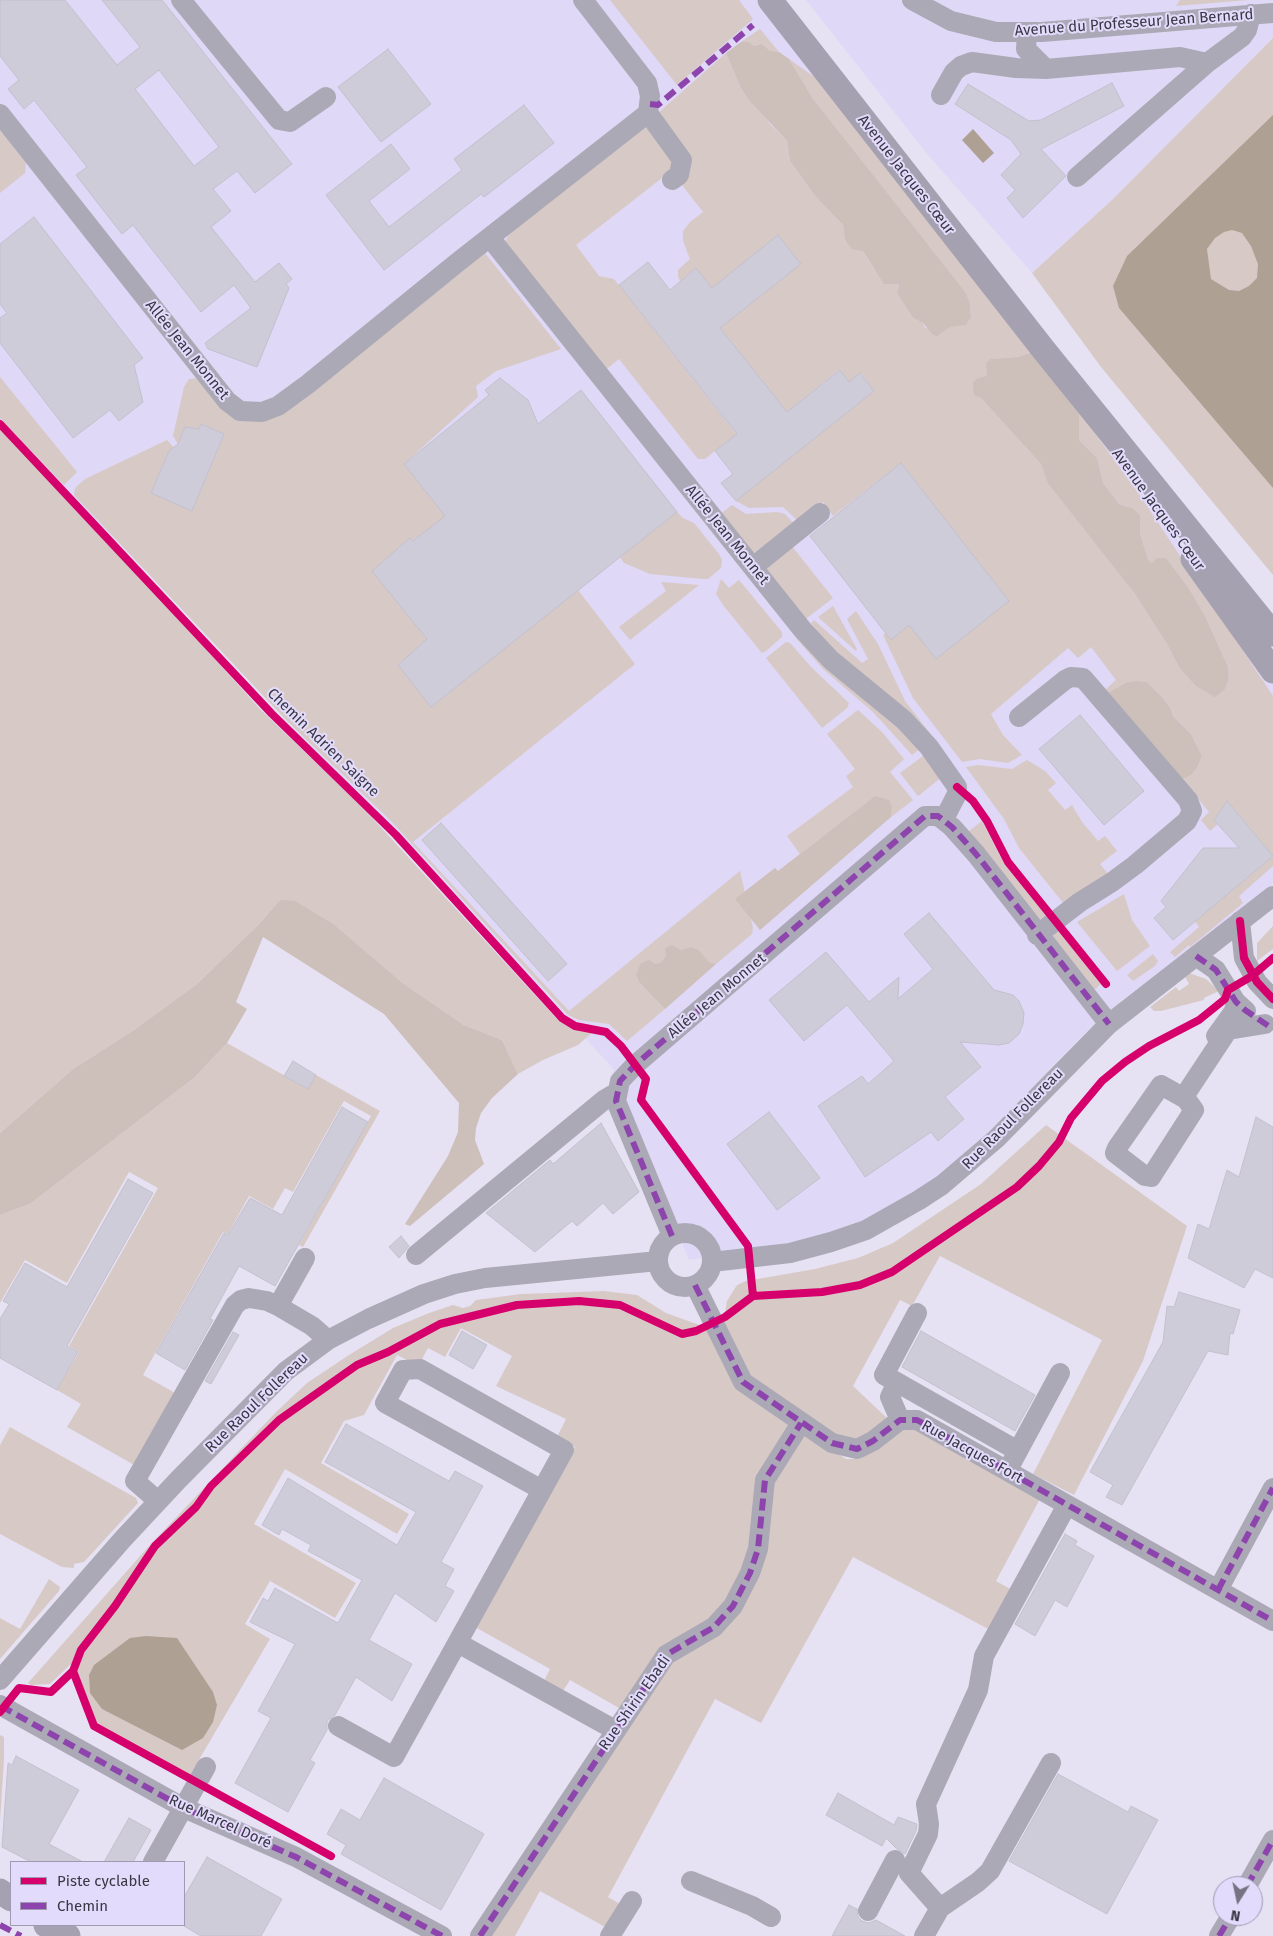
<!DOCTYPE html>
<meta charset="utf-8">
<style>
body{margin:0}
#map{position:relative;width:1273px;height:1936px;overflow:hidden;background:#e6e2f4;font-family:"Fira Sans",sans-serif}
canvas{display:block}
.legend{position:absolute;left:10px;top:1861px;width:175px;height:65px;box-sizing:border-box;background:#e3dbfb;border:1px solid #9f99b2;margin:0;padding:6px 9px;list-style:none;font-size:15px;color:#3a3744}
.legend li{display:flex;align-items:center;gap:10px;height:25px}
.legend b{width:25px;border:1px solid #9f99b2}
.north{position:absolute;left:1213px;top:1876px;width:50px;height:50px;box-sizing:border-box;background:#e3dbfb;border:1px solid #9f99b2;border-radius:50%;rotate:190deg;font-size:14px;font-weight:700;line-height:20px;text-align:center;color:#3a3744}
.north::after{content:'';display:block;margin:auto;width:18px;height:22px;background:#767382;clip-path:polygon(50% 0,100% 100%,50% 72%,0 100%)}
</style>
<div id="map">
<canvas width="1273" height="1936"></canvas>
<ul class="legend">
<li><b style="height:6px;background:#d6006c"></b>Piste cyclable</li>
<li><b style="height:6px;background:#8e44ad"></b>Chemin</li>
</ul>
<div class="north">N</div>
</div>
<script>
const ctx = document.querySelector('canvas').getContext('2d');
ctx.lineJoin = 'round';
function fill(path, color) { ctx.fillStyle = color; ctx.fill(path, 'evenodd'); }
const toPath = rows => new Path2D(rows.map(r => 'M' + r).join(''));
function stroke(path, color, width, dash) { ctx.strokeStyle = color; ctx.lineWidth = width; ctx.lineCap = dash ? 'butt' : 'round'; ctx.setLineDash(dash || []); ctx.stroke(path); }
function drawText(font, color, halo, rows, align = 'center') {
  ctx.font = font + ' "Fira Sans",sans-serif'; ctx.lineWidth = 4; ctx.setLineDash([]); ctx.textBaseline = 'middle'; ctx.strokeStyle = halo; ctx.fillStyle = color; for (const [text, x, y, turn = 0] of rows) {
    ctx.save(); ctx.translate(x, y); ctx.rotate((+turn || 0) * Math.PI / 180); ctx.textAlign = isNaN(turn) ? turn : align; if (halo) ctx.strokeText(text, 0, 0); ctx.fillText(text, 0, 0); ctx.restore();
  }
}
fill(toPath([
 [0,0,762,0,1273,663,1273,884,1119,1003,1086,1032,978,1143,942,1174,907,1198,862,1222,815,1238,689,1260,612,1067,175,601,0,421],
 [806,0,1273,0,1273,38,1113,199,1032,273,928,155]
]), '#dfd8f6');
fill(toPath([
 [610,0,739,0,753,19,677,85],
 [1180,0,1249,0,1176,6],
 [760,29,779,52,770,51,762,44,754,46,749,42,741,42],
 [1273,38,1273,575,1101,367,1032,273,1113,199],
 [726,53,740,86,770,124,787,141,790,161,816,197,843,225,845,241,863,251,874,269,899,283,897,293,913,318,923,323,925,328,966,325,971,316,970,304,813,99,789,59,820,81,1033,352,1018,357,991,359,987,377,978,378,974,394,981,398,1041,464,1049,483,1135,594,1167,644,1179,667,1225,689,1229,678,1228,667,1205,616,1188,587,1166,558,1152,563,1148,559,1140,534,1140,515,1134,509,1119,504,1103,483,1097,458,1079,440,1079,411,1139,494,1273,696,1273,866,1239,896,1243,903,1190,947,1189,945,1175,957,1170,952,1199,927,1195,921,1273,856,1227,801,1214,820,1218,824,1210,831,1201,820,1209,812,1182,779,1190,776,1197,768,1202,756,1191,734,1173,716,1171,709,1163,698,1147,682,1108,693,1105,690,1116,680,1091,647,1078,658,1068,648,991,714,1003,735,1022,755,1008,763,980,759,962,762,913,698,883,635,886,633,891,640,909,625,936,658,1009,601,901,463,833,516,823,502,798,521,783,507,749,508,736,501,874,391,861,373,849,382,839,370,787,412,720,328,801,264,778,236,712,288,696,268,680,281,678,277,678,270,690,259,683,241,683,231,690,222,703,212,671,171,576,245,599,276,614,279,744,444,736,451,727,441,705,459,698,459,619,359,604,371,505,242,510,232,649,121],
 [0,129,26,163,25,173,0,193],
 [485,253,561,349,496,371,476,386,478,397,404,464,445,516,413,541,410,538,372,571,427,639,398,665,431,707,578,590,635,664,413,842,569,1011,740,871,753,928,752,934,716,964,709,962,699,950,691,947,666,956,660,963,636,974,639,982,665,1009,627,1041,609,1024,579,1020,568,1015,392,822,288,722,74,495,75,488,85,479,167,440,176,450,171,465,164,462,151,493,192,510,224,435,201,425,196,436,190,428,184,429,178,444,173,436,184,387,189,379,199,378,242,419],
 [0,377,77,472,64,485,0,418],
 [0,429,115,548,259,708,364,809,556,1018,572,1029,594,1031,578,1045,543,1060,518,1074,502,1040,464,1025,280,900,258,925,197,984,134,1030,73,1069,0,1133],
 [732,505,746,514,777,512,785,514,795,525,751,555,719,515],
 [677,512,683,518,694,523,719,554,722,560,721,568,708,579,703,579,650,574,624,563,620,557],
 [791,545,833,598,803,621,764,568],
 [721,579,729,588,739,580,782,632,782,637,766,651,762,653,723,605,716,594],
 [661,582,699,585,630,640,619,627,666,591],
 [833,606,857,649,856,651,818,617],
 [856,611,878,644,905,701,933,737,827,643,811,623,814,620,862,663,868,659,847,619],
 [799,634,922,747,912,755,873,712,823,669,795,637],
 [786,642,790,643,812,668,849,703,847,708,822,728,766,658],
 [858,710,882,732,904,759,890,772,913,800,891,817,892,807,875,796,800,854,787,836,853,787,846,776,855,769,827,734],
 [927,753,942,777,918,796,900,773],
 [1027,760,1045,771,1056,783,1048,790,1065,810,1072,805,1082,822,1098,841,1105,836,1117,851,1100,864,1109,875,1064,904,1019,848,1004,819,966,767,978,765,1012,769],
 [982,821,1001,858,1048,918,1039,919,968,832],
 [1124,894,1132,920,1150,946,1117,971,1077,922],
 [1273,926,1273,949,1257,961,1257,943],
 [1058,929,1101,984,1093,991,1053,938,1054,933],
 [1153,954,1158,961,1155,966,1133,981,1127,975],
 [1189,973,1206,979,1219,991,1204,998,1204,1000,1161,1011,1154,1011,1150,1007,1176,987,1179,991,1189,984,1184,975],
 [227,1043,308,1089,316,1075,380,1111,303,1247,299,1245,371,1116,344,1101,293,1192,285,1188,273,1209,249,1196,228,1234,223,1232,143,1375,177,1394,136,1466,67,1427,81,1404,57,1390,79,1352,69,1346,158,1188,129,1172,67,1283,25,1260,0,1303,0,1215,30,1204,194,1078],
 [1046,1125,1187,1226,1143,1361,1074,1495,1033,1474,1102,1340,940,1256,912,1306,900,1300,853,1386,888,1419,860,1439,840,1439,754,1383,723,1325,727,1301,737,1285,746,1281,815,1269,858,1258,893,1243,981,1184],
 [604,1291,637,1295,666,1313,708,1328,737,1387,846,1459,860,1459,899,1429,912,1426,1041,1497,996,1581,1014,1591,992,1631,853,1557,761,1723,715,1699,608,1897,620,1904,607,1928,540,1891,515,1936,487,1936,633,1716,570,1680,563,1691,544,1681,550,1669,475,1627,575,1447,557,1437,566,1419,496,1386,512,1356,461,1328,445,1357,428,1348,421,1361,411,1362,397,1355,364,1415,344,1421,321,1463,409,1514,397,1534,285,1469,254,1524,356,1583,335,1618,270,1581,245,1624,270,1639,190,1775,97,1724,72,1663,50,1684,31,1685,28,1683,149,1546,275,1413,307,1383,349,1355,393,1328,429,1313,453,1305,463,1308,470,1306,476,1300,521,1294],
 [10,1427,136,1498,138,1503,84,1562,74,1564,74,1568,62,1567,0,1534,0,1445],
 [49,1579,60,1587,59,1591,0,1659,0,1618,20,1629],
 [0,1735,4,1737,4,1759,0,1821]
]), '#d7cac6');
fill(toPath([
 [741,42,749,42,754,46,762,44,770,51,779,52,789,59,813,99,965,292,970,304,971,317,966,325,950,327,937,336,933,335,923,323,913,318,897,293,899,284,884,284,863,251,852,249,845,240,843,225,816,197,790,161,787,141,749,100,740,86,726,53],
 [1033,352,1079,411,1079,440,1097,458,1103,483,1119,504,1134,509,1140,515,1140,534,1148,559,1152,563,1157,558,1166,558,1188,587,1205,616,1228,667,1229,678,1225,689,1215,697,1196,686,1179,667,1167,644,1135,594,1048,483,1041,464,981,398,974,395,973,382,978,378,987,376,986,363,991,359,1018,357],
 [1136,681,1147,682,1163,698,1171,709,1173,716,1191,734,1202,756,1197,768,1190,776,1182,779,1108,693,1126,683],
 [875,796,889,800,892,807,891,817,760,930,735,899,775,868,778,871],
 [280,900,295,901,333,924,401,982,464,1025,502,1040,518,1074,492,1098,481,1113,476,1128,475,1140,484,1164,410,1226,405,1224,448,1156,458,1132,459,1103,384,1014,263,937,236,1002,247,1009,227,1043,194,1078,30,1204,0,1215,0,1133,73,1069,134,1030,197,984,258,925],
 [672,945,681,950,691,947,699,950,709,962,716,964,665,1009,639,982,636,975,641,963,649,960,655,964,660,963,666,956,665,948]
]), '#cdbfb9');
fill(toPath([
 [1273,115,1273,488,1119,308,1113,286,1127,256],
 [1232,230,1242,233,1251,246,1258,264,1257,278,1249,286,1239,291,1229,290,1211,279,1207,249,1215,238,1224,232],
 [973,129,994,153,983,163,962,140],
 [146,1636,177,1638,213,1692,217,1705,213,1722,203,1738,182,1750,102,1709,90,1693,89,1675,94,1665,130,1638]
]), '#afa094');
const building = toPath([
 [0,0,65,0,117,65,140,47,102,0,162,0,292,164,255,193,237,171,213,189,231,211,211,227,255,282,279,263,292,279,286,284,289,288,257,367,208,349,205,343,251,308,234,285,201,312,133,225,122,234,100,206,76,175,87,167,34,100,24,109,8,89,19,80,0,56,0,0],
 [159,70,219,147,194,166,135,89,159,70],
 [388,49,431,104,381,142,338,87,388,49],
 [1112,83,1124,106,1041,149,1066,176,1023,218,1007,198,1015,190,1001,175,1021,154,1011,140,955,104,968,84,1029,121,1041,120,1112,83],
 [524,105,554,143,484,197,481,194,384,270,326,195,391,144,410,169,369,201,389,227,462,170,454,159,524,105],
 [34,217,143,358,134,365,143,402,119,421,110,410,73,438,0,343,0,318,7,313,0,304,0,244,34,217],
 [778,235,801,264,720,328,787,412,840,370,849,382,860,373,874,391,736,501,721,483,733,474,715,451,737,434,619,285,648,262,670,290,696,268,712,288,778,235],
 [500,378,528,400,538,424,581,390,677,512,431,707,398,665,427,639,372,571,410,538,413,541,445,516,404,464,489,395,485,390,500,378],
 [201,424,224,434,192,511,151,493,169,451,178,444,185,427,199,429,201,424],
 [901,463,1009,601,936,659,909,625,891,640,810,536,901,463],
 [1080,715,1144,791,1104,825,1039,749,1080,715],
 [1227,801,1273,856,1173,940,1154,918,1166,907,1161,901,1203,848,1239,848,1214,820,1227,801],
 [441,823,567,964,548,981,422,840,441,823],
 [929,913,994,990,1013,995,1019,1001,1024,1013,1023,1024,1019,1034,1009,1043,999,1045,960,1042,981,1067,945,1097,964,1119,938,1141,931,1132,865,1177,818,1106,862,1076,868,1084,894,1061,847,1005,804,1041,769,1000,826,952,869,1002,899,977,898,999,933,969,904,934,929,913],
 [293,1061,316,1075,308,1089,284,1076,293,1061],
 [342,1107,368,1122,275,1286,239,1266,210,1319,213,1320,185,1370,156,1353,224,1233,228,1235,250,1198,282,1215,342,1107],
 [769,1112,820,1178,777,1210,727,1144,769,1112],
 [1256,1117,1273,1127,1273,1278,1255,1269,1244,1288,1188,1258,1198,1224,1209,1229,1227,1170,1239,1177,1256,1117],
 [601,1123,639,1192,613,1214,603,1203,577,1226,572,1221,535,1252,486,1213,550,1160,553,1164,601,1123],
 [128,1179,153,1193,67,1346,78,1352,57,1390,0,1358,0,1319,9,1304,3,1301,25,1263,67,1287,128,1179],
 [401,1236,409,1246,399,1258,389,1247,401,1236],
 [1179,1292,1240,1310,1233,1334,1230,1333,1228,1355,1208,1351,1122,1505,1106,1497,1113,1485,1090,1472,1163,1342,1167,1306,1174,1307,1179,1292],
 [462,1331,487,1345,473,1369,449,1355,462,1331],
 [921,1331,1035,1395,1015,1431,902,1367,921,1331],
 [233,1332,239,1335,211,1384,205,1381,233,1332],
 [346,1424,449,1481,455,1471,483,1486,441,1562,454,1569,445,1586,454,1591,436,1622,395,1593,369,1640,412,1664,392,1701,356,1677,335,1715,327,1721,327,1730,310,1760,315,1763,288,1812,235,1783,271,1718,258,1711,295,1644,250,1622,263,1598,268,1601,275,1588,338,1623,362,1580,308,1551,311,1545,282,1529,279,1535,262,1525,288,1478,397,1545,416,1512,325,1462,346,1424],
 [1065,1534,1077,1541,1075,1545,1094,1556,1067,1607,1055,1600,1035,1636,1015,1624,1065,1534],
 [16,1756,79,1790,49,1844,83,1862,31,1862,2,1847,8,1763,12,1765,16,1756],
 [1058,1774,1128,1812,1131,1806,1158,1820,1107,1914,1009,1861,1058,1774],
 [384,1778,484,1834,441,1910,341,1854,346,1845,327,1834,341,1809,360,1820,384,1778],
 [838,1793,894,1825,898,1817,917,1824,916,1831,905,1854,896,1848,886,1838,882,1846,826,1815,838,1793],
 [129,1818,151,1830,133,1862,104,1862,129,1818],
 [207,1857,282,1899,261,1936,201,1936,184,1926,184,1897,207,1857],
 [849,1905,857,1909,858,1917,862,1921,869,1923,876,1920,905,1936,832,1936,849,1905]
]);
fill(building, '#cfccda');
stroke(building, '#c3c0ce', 1);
stroke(toPath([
 [181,0,279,120,290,122,326,97],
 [912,0,951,21,996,32,1042,32,1273,13],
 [1027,32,1026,49,1046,69],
 [941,95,954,72,961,66,972,62,1016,68,1046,69,1180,57,1207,63],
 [648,113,682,160,679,175,672,180],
 [0,114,227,401,240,411,262,412,278,406,308,384,458,262,648,113,650,96,647,83,583,0],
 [1077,177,1207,63,1242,37,1247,30,1251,14],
 [491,239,802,629,831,660,904,720,929,747,957,787,957,794,944,819],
 [753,567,820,513],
 [1019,717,1065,680,1071,677,1083,678,1188,800,1192,811,1187,821,1135,865,1112,882,1080,902,1037,935],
 [1240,921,1244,958,1257,982,1273,999],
 [1196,956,1216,970,1236,1002,1246,1011],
 [1216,1036,1234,1011,1236,1002],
 [1161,1085,1186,1099,1194,1110,1151,1177,1145,1176,1115,1153,1117,1148,1161,1085],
 [1186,1099,1187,1092,1228,1030,1265,1024],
 '658 1260a27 27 0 1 1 54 0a27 27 0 1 1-54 0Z',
 [672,1236,616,1101,620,1081,635,1065,925,816,938,816,952,827,976,854,1109,1024],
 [416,1255,604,1100,616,1093],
 [305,1258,278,1306,312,1326,328,1340],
 [712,1262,790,1253,831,1242,866,1230,919,1200,942,1185,996,1139,1109,1024,1273,896],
 [695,1285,743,1382,832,1443,857,1449,873,1441,900,1420,917,1420,1273,1621],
 [917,1313,884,1375,1018,1451],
 [897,1382,890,1397,900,1420],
 [1012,1462,1060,1373],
 [158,1501,135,1481,235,1305,241,1300,249,1298,267,1301,278,1306],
 [1218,1590,1273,1488],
 [458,1643,615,1730],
 [0,1680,122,1540,178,1480,286,1371,328,1340,368,1319,424,1294,455,1284,485,1278,658,1261],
 [0,1705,184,1808,296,1857,442,1936],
 [338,1726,394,1757,542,1490,564,1450,420,1369,403,1370,385,1403,542,1490],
 [153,1862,206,1767],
 [691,1881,752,1906,771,1917],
 [1247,1886,1273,1840],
 [940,1908,978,1882,990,1871,1051,1763],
 [868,1911,895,1860],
 [480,1936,666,1655,714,1627,733,1606,750,1573,758,1549,765,1480,801,1423],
 [610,1936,632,1901],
 [924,1936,940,1908,909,1873,928,1834,929,1824,926,1804,978,1690,984,1656,1067,1505],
 [1219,1936,1231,1916]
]), '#aca9b6', 20);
stroke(toPath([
 [770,0,1043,349,1273,634],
 [1193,559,1273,671],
 [0,1891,11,1899],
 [46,1925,68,1936]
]), '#a5a1b1', 25);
stroke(toPath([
 [650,104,658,105,753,25],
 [1196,956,1216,970,1236,1002,1245,1010,1273,1029],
 [672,1236,616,1101,620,1081,635,1065,925,816,938,816,952,827,976,854,1109,1024],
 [695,1285,743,1382,832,1443,857,1449,873,1441,900,1420,917,1420,1273,1621],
 [1218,1590,1273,1488],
 [1,1706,184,1808,296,1857,442,1936],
 [1247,1886,1273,1840],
 [0,1925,21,1936],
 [480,1936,666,1655,714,1627,733,1606,750,1573,758,1549,765,1480,801,1423],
 [1219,1936,1231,1916]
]), '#8e44ad', 6, [12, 6]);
stroke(toPath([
 [0,424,272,714,396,835,562,1018,575,1026,606,1032,621,1046,646,1079,641,1100,748,1246,753,1296],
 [957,787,973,801,987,821,1008,862,1106,984],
 [1240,921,1244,958,1257,982,1273,999],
 [73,1671,94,1726,331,1856],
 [0,1712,19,1688,51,1692,73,1671,81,1650,115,1606,155,1546,196,1507,211,1486,279,1420,357,1365,388,1352,440,1324,517,1305,579,1301,620,1305,682,1334,696,1331,725,1317,753,1296,822,1292,860,1285,892,1272,1017,1187,1039,1166,1059,1142,1071,1118,1102,1081,1125,1062,1149,1046,1199,1020,1225,999,1228,990,1252,976,1273,958]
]), '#d6006c', 8);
drawText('15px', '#3a3744', '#e3dbfb', [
 ["Avenue du Professeur Jean Bernard",1134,23,-4],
 ["Avenue Jacques Cœur",906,175,52],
 ["Allée Jean Monnet",187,350,51],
 ["Avenue Jacques Cœur",1158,510,54],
 ["Allée Jean Monnet",727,535,51],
 ["Chemin Adrien Saigne",323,743,44],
 ["Allée Jean Monnet",717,996,-40],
 ["Rue Raoul Follereau",1013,1119,-45],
 ["Rue Raoul Follereau",257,1403,-44],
 ["Rue Jacques Fort",972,1452,29],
 ["Rue Shirin Ebadi",635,1703,-55],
 ["Rue Marcel Doré",220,1822,24]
]);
</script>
